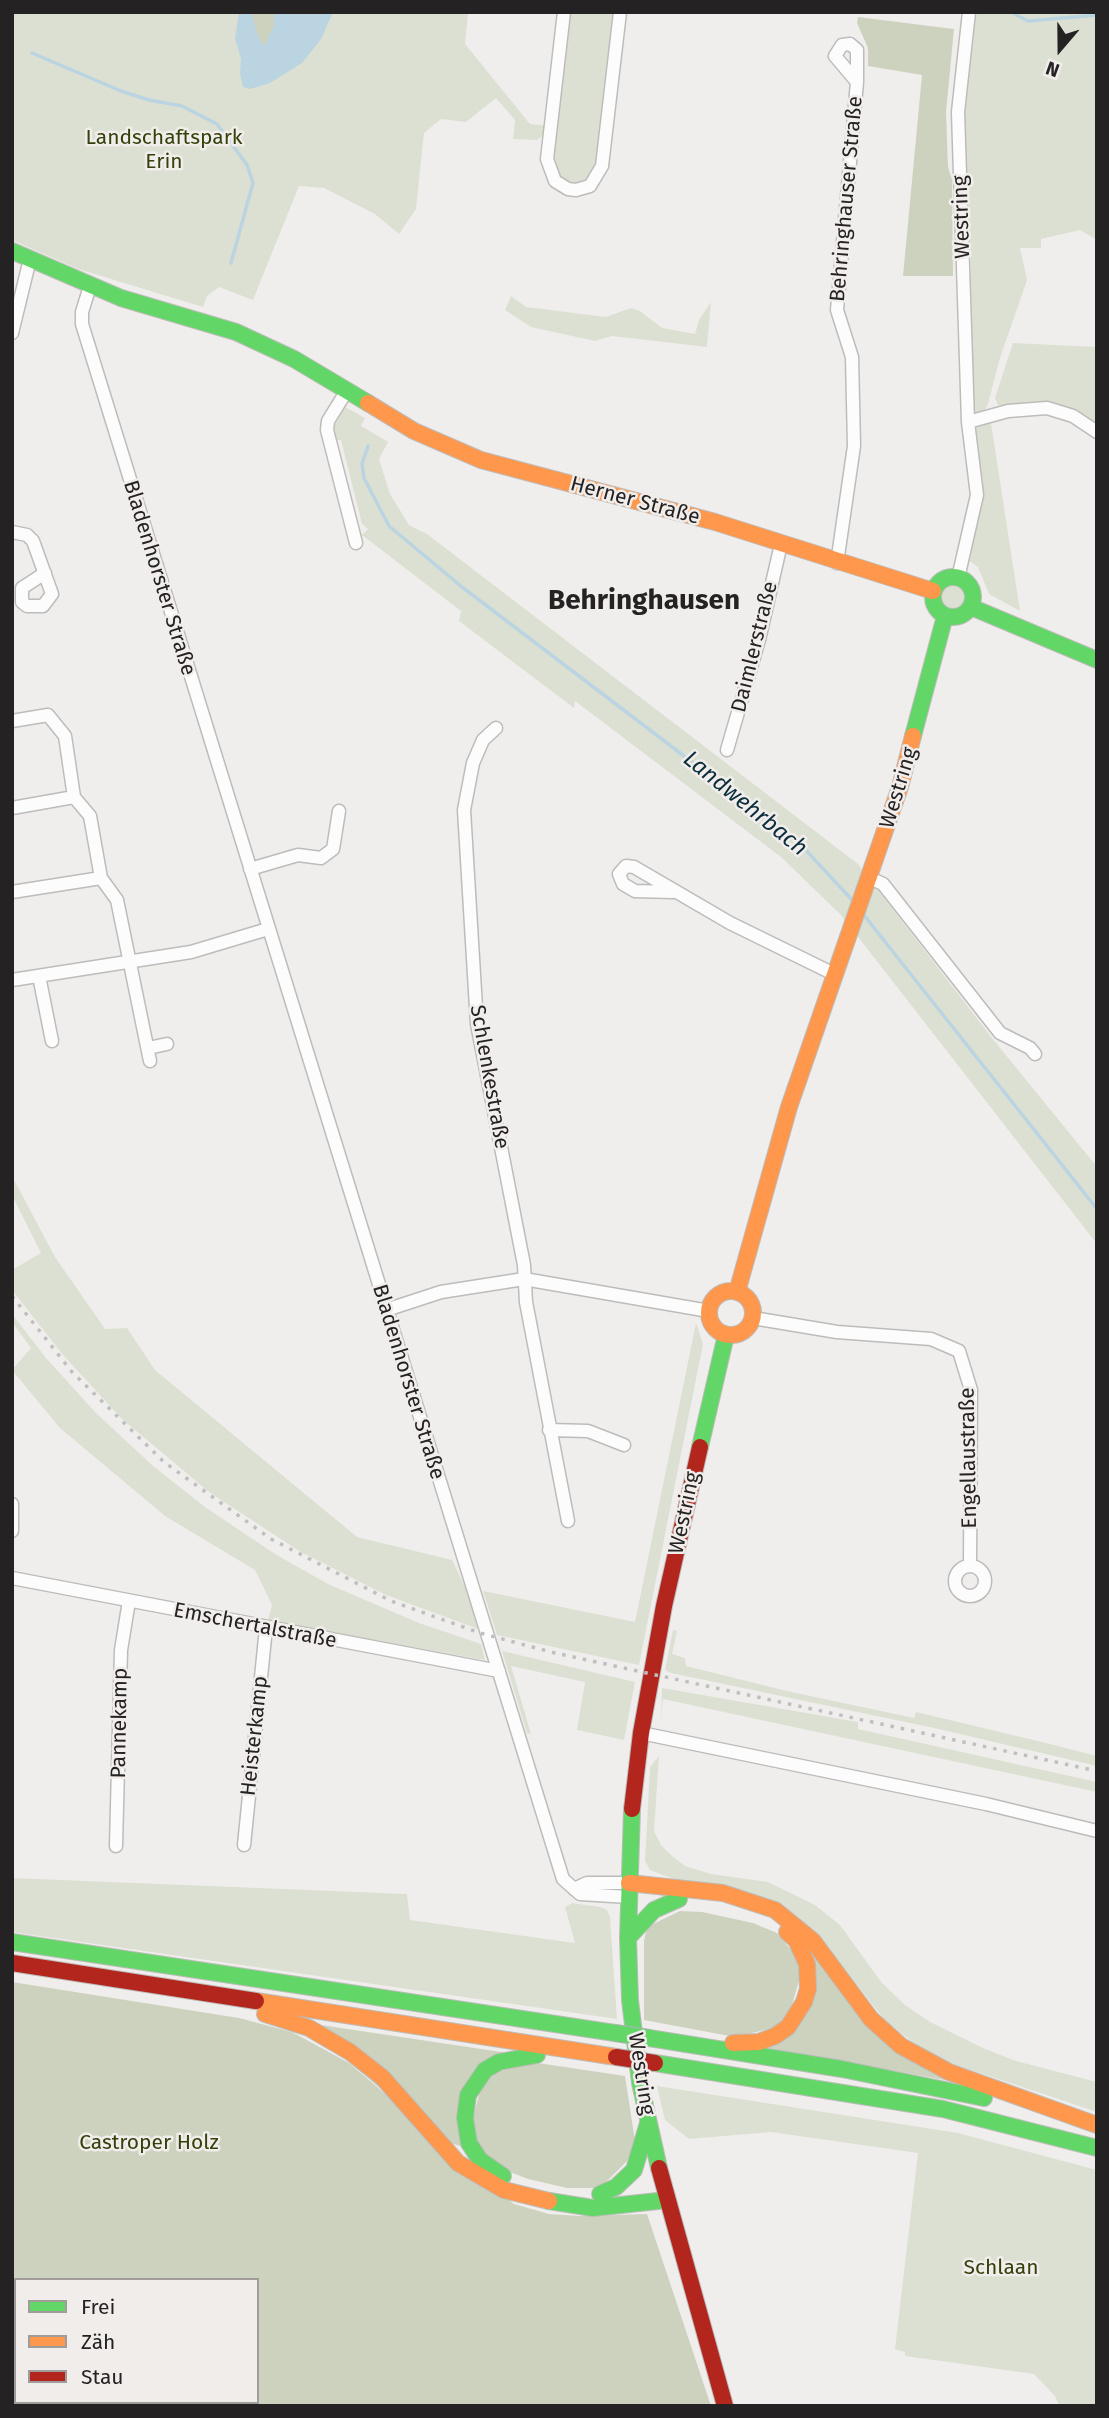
<!DOCTYPE html>
<meta charset="utf-8">
<style>
body{margin:0}
#map{position:relative;width:1109px;height:2418px;overflow:hidden;background:#f0eeec;font-family:"Fira Sans",sans-serif}
canvas{display:block}
.frame{position:absolute;inset:0;border:14px solid #242222;pointer-events:none}
.legend{position:absolute;left:14px;top:2278px;width:245px;height:126px;box-sizing:border-box;background:#f1edeb;border:2px solid #9f9c9b;margin:0;padding:9px 12px;list-style:none;font-size:21px;color:#242222}
.legend li{display:flex;align-items:center;gap:14px;height:35px}
.legend b{width:35px;border:2px solid #9f9c9b}
.north{position:absolute;left:1025px;top:14px;width:70px;height:70px;-webkit-text-stroke:5px #f1edeb;paint-order:stroke;rotate:200deg;font-size:19px;font-weight:700;line-height:28px;text-align:center;color:#242222}
.north::after{content:'';display:block;margin:auto;width:24px;height:32px;background:#242222;clip-path:polygon(50% 0,100% 100%,50% 72%,0 100%)}
</style>
<div id="map">
<canvas width="1109" height="2418"></canvas>
<div class="frame"></div>
<ul class="legend">
<li><b style="height:9px;background:#63d668"></b>Frei</li>
<li><b style="height:9px;background:#ff974d"></b>Zäh</li>
<li><b style="height:9px;background:#b3261e"></b>Stau</li>
</ul>
<div class="north">N</div>
</div>
<script>
const ctx = document.querySelector('canvas').getContext('2d');
ctx.lineJoin = 'round';
function fill(path, color) { ctx.fillStyle = color; ctx.fill(path, 'evenodd'); }
const toPath = rows => new Path2D(rows.map(r => 'M' + r).join(''));
function stroke(path, color, width, dash) { ctx.strokeStyle = color; ctx.lineWidth = width; ctx.lineCap = dash ? 'butt' : 'round'; ctx.setLineDash(dash || []); ctx.stroke(path); }
function drawText(font, color, halo, rows, align = 'center') {
  ctx.font = font + ' "Fira Sans",sans-serif'; ctx.lineWidth = 5; ctx.setLineDash([]); ctx.textBaseline = 'middle'; ctx.strokeStyle = halo; ctx.fillStyle = color; for (const [text, x, y, turn = 0] of rows) {
    ctx.save(); ctx.translate(x, y); ctx.rotate((+turn || 0) * Math.PI / 180); ctx.textAlign = isNaN(turn) ? turn : align; if (halo) ctx.strokeText(text, 0, 0); ctx.fillText(text, 0, 0); ctx.restore();
  }
}
fill(toPath([
 [12,12,468,12,465,44,530,124,548,126,545,134,537,140,513,139,515,120,496,98,466,122,441,119,424,133,416,209,399,234,375,214,324,188,299,186,253,300,219,287,207,296,203,307,78,269,12,240],
 [568,12,618,12,601,160,586,182,571,185,562,180,555,170,552,149],
 [974,12,1097,12,1097,240,1080,230,1041,239,1041,248,1020,248,1027,280,1000,358,988,404,982,415,976,415,972,413,971,267,964,117],
 [511,296,526,307,606,317,631,308,640,311,662,328,695,334,699,320,711,302,707,347,612,336,595,341,531,327,505,310],
 [1013,343,1097,347,1097,427,1015,406,998,405,995,398],
 [345,407,365,418,361,426,388,442,379,459,390,494,409,525,427,534,858,864,992,1038,1097,1167,1097,1244,841,915,781,857,575,701,574,708,459,621,461,611,362,535,368,529,362,524,341,440,334,440,332,430],
 [991,423,1020,611,989,594,978,567,970,561,983,481,974,426],
 '937 597a15 15 0 1 1 30 0a15 15 0 1 1-30 0Z',
 [12,1176,55,1257,105,1329,127,1328,155,1370,357,1537,452,1560,468,1593,478,1629,386,1595,299,1551,209,1492,122,1419,63,1355,12,1290,12,1270,41,1253,12,1195],
 [12,1314,46,1358,95,1412,153,1466,205,1507,275,1554,328,1584,419,1623,481,1644,485,1660,268,1621,272,1605,255,1570,165,1516,60,1428,12,1370,31,1348,12,1322],
 [696,1323,703,1344,639,1665,497,1635,483,1591,635,1622],
 [673,1630,677,1631,672,1654,685,1658,686,1666,787,1691,914,1718,916,1712,1038,1741,1097,1756,1097,1766,934,1728,671,1673,665,1670],
 [502,1651,635,1682,624,1740,577,1730,585,1682,511,1666,531,1734,527,1733],
 [662,1688,858,1722,858,1729,1097,1782,1097,1792,663,1699,661,1720],
 [659,1756,654,1831,661,1845,672,1856,685,1866,711,1874,768,1882,815,1905,840,1925,882,1983,905,2005,930,2022,983,2048,1016,2061,1097,2082,1097,2112,935,2058,887,2023,816,1933,650,1870,645,1861,650,1767],
 [12,1878,407,1894,410,1920,575,1943,565,1907,572,1903,600,1907,607,1910,610,1917,617,2019,12,1932],
 [657,2086,958,2133,1097,2170,1097,2406,1059,2406,1055,2396,1034,2374,905,2356,905,2352,895,2349,918,2153,771,2132,689,2139,665,2120]
]), '#dce0d2');
fill(toPath([
 [251,12,274,12,274,26,264,46,259,39],
 [858,17,954,29,946,112,948,167,952,179,953,276,903,276,922,75,868,66,868,48,857,23],
 [680,1911,702,1912,753,1923,777,1933,797,1957,803,1992,777,2027,735,2037,644,2020,644,1941,647,1927],
 [808,1950,950,2081,768,2048,781,2042],
 [12,1982,239,2018,292,2032,349,2063,514,2204,549,2214,580,2216,647,2214,711,2406,12,2406],
 [16,2280,257,2280,257,2402,16,2402],
 [301,2022,508,2053,477,2072,464,2147,443,2141],
 [538,2063,625,2076,635,2141,632,2156,600,2188,567,2188,528,2179,497,2167,481,2153,472,2122,481,2088,495,2072]
]), '#cdd2bf');
fill(toPath([
 [239,12,251,12,259,39,264,46,274,26,274,12,333,12,321,39,302,63,270,83,250,89,243,87,240,74,241,59,235,38]
]), '#bbd4e1');
stroke(toPath([
 [1011,12,1028,21,1097,15],
 [32,53,121,91,149,100,182,106,217,124,247,165,253,183,231,263],
 [368,446,362,464,364,478,389,526,462,587,801,845,854,902],
 [863,914,1097,1209]
]), '#bbd4e1', 3.5);
const street = toPath([
 [564,12,547,159,555,181,568,189,576,190,590,186,602,166,620,12],
 [90,286,82,312,82,324,563,1879,580,1894,629,1897],
 [12,333,30,259],
 [346,392,328,421,327,430,356,543],
 [968,422,1008,411,1047,408,1073,416,1097,432],
 [12,532,27,535,33,541,52,594,43,606,27,606,22,602,22,588,45,573],
 [837,563,854,446,852,357,837,310,857,82,835,56,842,45,850,44,857,50,857,82],
 [958,578,977,495,968,422,958,112,969,12],
 [12,721,48,715,65,736,74,797],
 [496,728,483,740,473,763,464,810,477,1024,524,1265,526,1302,568,1521],
 [727,750,759,640,781,544],
 [12,808,74,797,90,816,101,878,117,900,150,1061],
 [250,869,298,855,321,858,333,849,339,811],
 [870,878,883,884,1000,1033,1030,1048,1035,1054],
 [12,892,101,878],
 [673,892,635,891,623,884,619,874,626,866,634,867,730,923,836,975],
 [39,976,52,1041],
 [12,980,191,952,268,929],
 [148,1048,167,1044],
 [386,1310,441,1292,524,1279,709,1311],
 [753,1318,837,1332,931,1339,959,1351,971,1390,970,1566],
 [549,1430,588,1431,624,1445],
 [12,1504,12,1531],
 '955 1581a15 15 0 1 1 30 0a15 15 0 1 1-30 0Z',
 [12,1578,499,1671],
 [641,1733,986,1804,1097,1831],
 [244,1845,266,1628],
 [116,1846,121,1650,129,1601],
 [574,1889,587,1883,629,1883]
]);
const fast = toPath([
 [12,251,121,298,236,332,294,359,368,403],
 '933 597a20 20 0 1 1 40 0a20 20 0 1 1-40 0Z',
 [971,607,1097,660],
 [913,736,945,616],
 [700,1447,726,1335],
 [632,1809,628,1938,630,2000,640,2083,659,2168],
 [628,1938,654,1910,679,1899],
 [12,1942,615,2033],
 [649,2038,842,2069,984,2098],
 [655,2063,943,2109,1097,2148],
 [503,2176,480,2160,469,2143,465,2118,468,2095,485,2070,499,2062,537,2055],
 [600,2194,616,2187,634,2170,648,2123],
 [549,2201,593,2208,667,2200]
]);
const slow = toPath([
 [368,403,414,431,481,460,715,522,933,591],
 '709 1313a22 22 0 1 1 44 0a22 22 0 1 1-44 0Z',
 [737,1292,789,1107,900,787,913,736],
 [629,1883,723,1893,775,1910,813,1941,871,2019,901,2046,949,2072,1097,2125],
 [256,2001,616,2057],
 [265,2014,309,2028,350,2052,382,2077,458,2163,504,2190,549,2201],
 [733,2043,759,2042,775,2036,788,2027,804,2002,808,1989,807,1964,796,1940,787,1932]
]);
const jam = toPath([
 [632,1809,641,1733,664,1606,700,1447],
 [12,1963,256,2001],
 [659,2168,725,2406]
]);
stroke(street, '#bdbcba', 15);
stroke(fast, '#bdbcba', 18);
stroke(slow, '#bdbcba', 18);
stroke(jam, '#bdbcba', 18);
stroke(street, '#fdfcfc', 12);
stroke(fast, '#63d668', 16);
stroke(slow, '#ff974d', 16);
stroke(jam, '#b3261e', 16);
stroke(toPath([
 [12,1296,72,1372,164,1462,271,1539,391,1601,480,1633,555,1653,1097,1771]
]), '#c0bfbf', 3.5, [3.5, 7]);
const fastBridge = toPath([
 [615,2033,649,2038]
]);
const jamBridge = toPath([
 [616,2057,655,2063]
]);
stroke(fastBridge, '#adb2b9', 18, []);
stroke(jamBridge, '#adb2b9', 18, []);
stroke(fastBridge, '#63d668', 16);
stroke(jamBridge, '#b3261e', 16);
drawText('21px', '#34410a', '#f1edeb', [
 ["Landschaftspark",164,138],
 ["Erin",164,162],
 ["Castroper Holz",149,2143],
 ["Schlaan",1001,2268]
]);
drawText('21px', '#242222', '#f1edeb', [
 ["Behringhauser Straße",847,199,-85],
 ["Westring",962,217,-92],
 ["Herner Straße",635,501,15],
 ["Bladenhorster Straße",159,578,73],
 ["Daimlerstraße",755,647,-76],
 ["Westring",899,788,-73],
 ["Schlenkestraße",489,1077,80],
 ["Bladenhorster Straße",408,1382,73],
 ["Engellaustraße",969,1458,-91],
 ["Westring",685,1513,-78],
 ["Emschertalstraße",255,1626,11],
 ["Pannekamp",120,1723,-89],
 ["Heisterkamp",255,1736,-84],
 ["Westring",641,2074,81]
]);
drawText('italic 23px', '#0b2d3c', '#f1edeb', [
 ["Landwehrbach",745,804,39]
]);
drawText('bold 28px', '#242222', '#f1edeb', [
 ["Behringhausen",644,601]
]);
</script>
